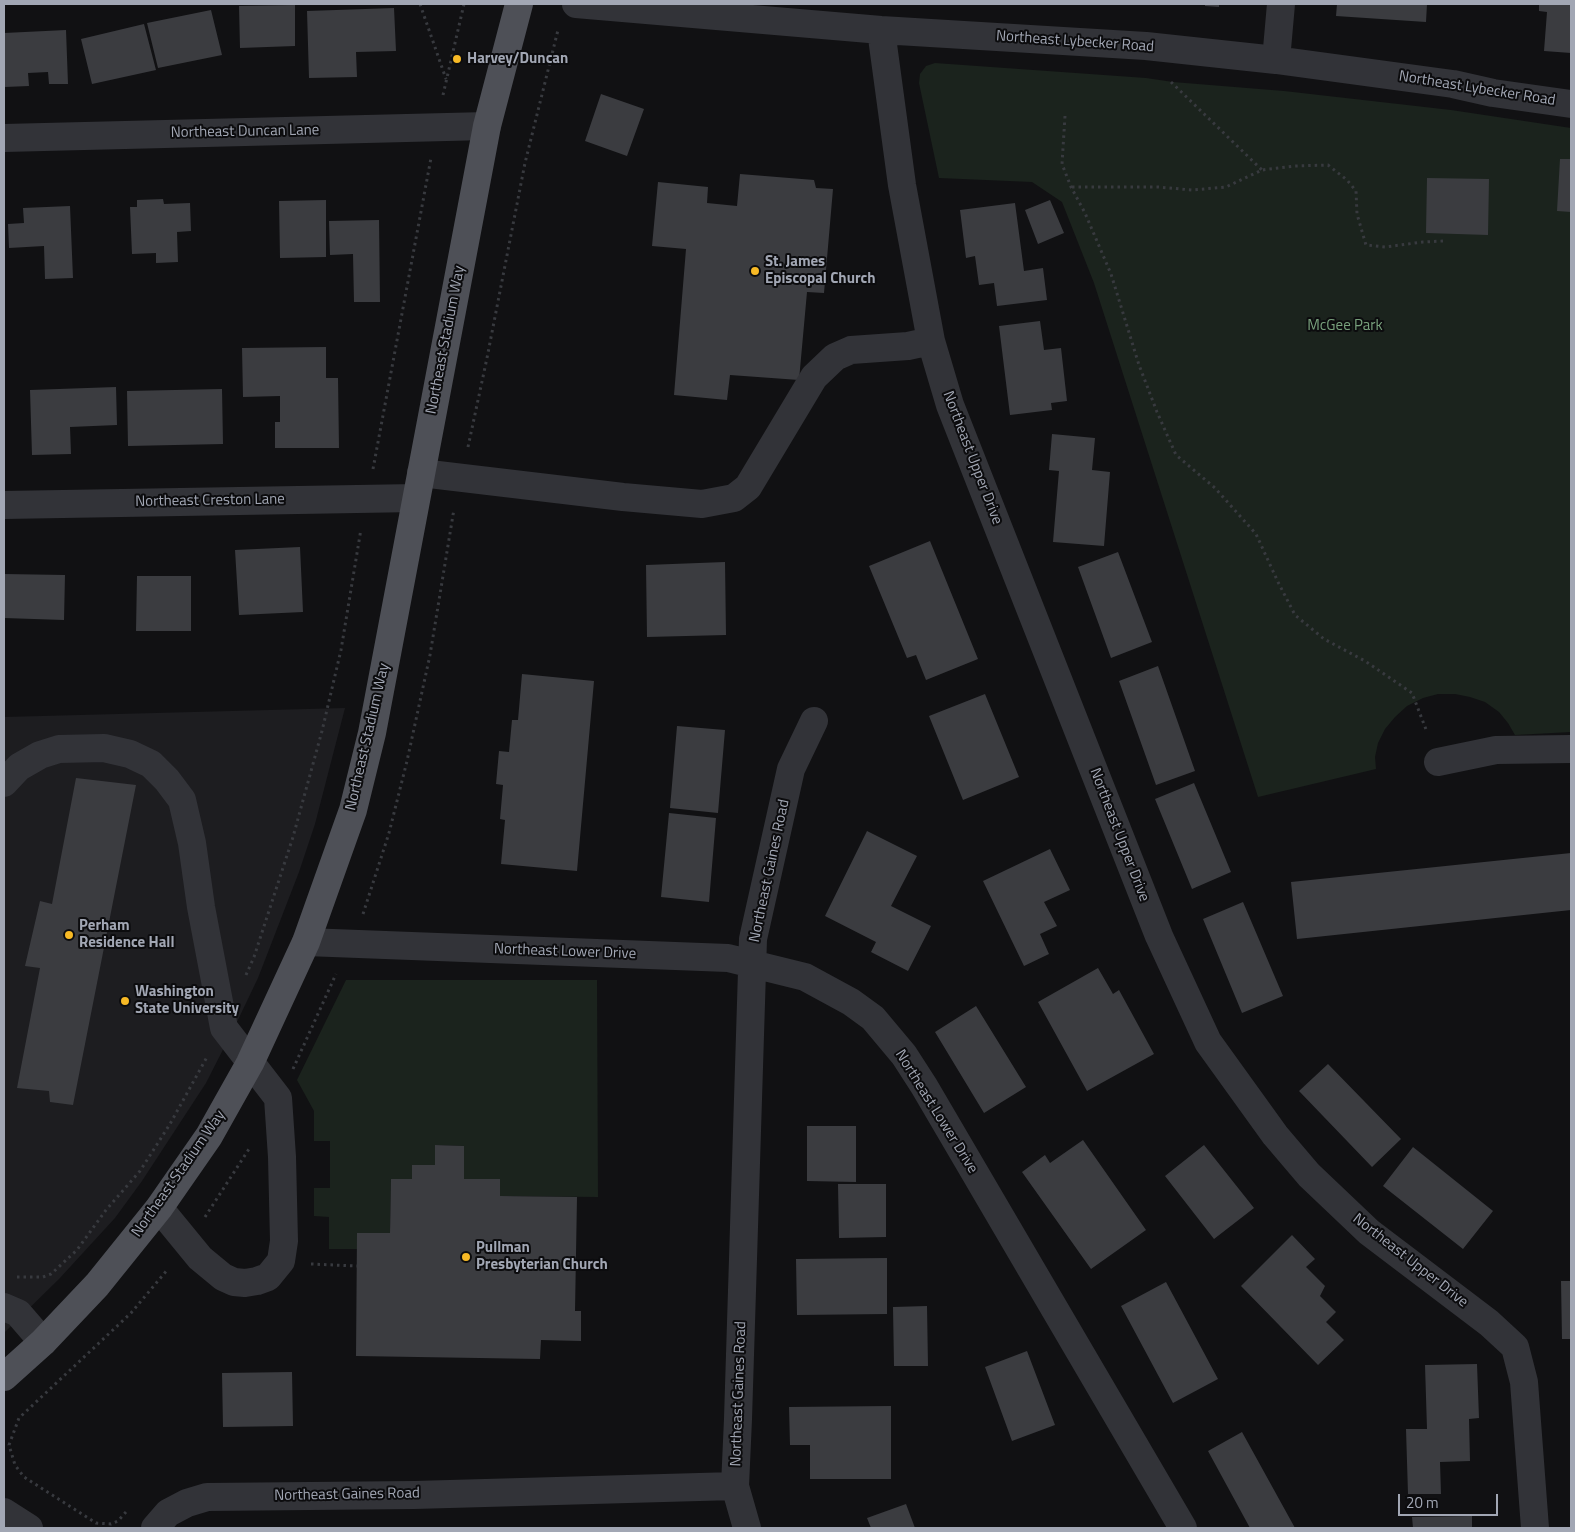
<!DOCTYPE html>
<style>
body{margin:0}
#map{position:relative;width:1575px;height:1532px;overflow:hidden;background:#111113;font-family:"Titillium Web",sans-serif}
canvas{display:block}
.frame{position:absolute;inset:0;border:5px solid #a2a7b4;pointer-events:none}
.scale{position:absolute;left:1398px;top:1494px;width:100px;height:22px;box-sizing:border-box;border:2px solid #a2a7b4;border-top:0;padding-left:6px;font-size:15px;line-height:18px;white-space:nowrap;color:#a2a7b4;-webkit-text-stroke:4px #0c0c0e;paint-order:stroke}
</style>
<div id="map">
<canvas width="1575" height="1532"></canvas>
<div class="frame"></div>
<div class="scale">20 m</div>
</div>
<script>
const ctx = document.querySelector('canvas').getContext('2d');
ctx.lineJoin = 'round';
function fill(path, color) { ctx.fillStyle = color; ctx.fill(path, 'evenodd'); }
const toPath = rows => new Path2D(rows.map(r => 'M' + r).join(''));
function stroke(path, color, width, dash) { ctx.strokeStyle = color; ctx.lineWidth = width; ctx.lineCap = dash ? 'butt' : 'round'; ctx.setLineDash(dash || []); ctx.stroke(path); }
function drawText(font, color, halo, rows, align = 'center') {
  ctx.font = font + ' "Titillium Web",sans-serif'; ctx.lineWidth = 4; ctx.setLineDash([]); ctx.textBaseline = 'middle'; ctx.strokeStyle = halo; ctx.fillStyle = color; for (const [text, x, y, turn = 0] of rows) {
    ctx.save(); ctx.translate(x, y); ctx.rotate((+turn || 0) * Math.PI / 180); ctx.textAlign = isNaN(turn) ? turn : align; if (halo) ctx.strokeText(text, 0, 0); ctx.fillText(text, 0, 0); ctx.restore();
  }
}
fill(toPath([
 [345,708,315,824,299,872,258,978,236,1024,206,1083,142,1181,115,1218,59,1279,4,1333,4,717]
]), '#1d1d20');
fill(toPath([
 [935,63,1146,78,1173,82,1284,91,1451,110,1571,128,1571,732,1515,735,1508,723,1499,712,1485,702,1470,697,1455,694,1438,694,1423,698,1407,706,1395,717,1385,729,1378,743,1375,757,1376,769,1258,797,1094,283,1062,202,1032,182,939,178,919,83,920,74,926,66],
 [346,980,597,980,598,1197,500,1196,500,1179,464,1179,464,1146,435,1145,435,1165,412,1165,412,1179,391,1179,390,1233,358,1233,357,1249,329,1249,329,1217,314,1216,314,1188,330,1188,330,1141,314,1141,314,1111,297,1080]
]), '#1b231d');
fill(toPath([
 [1205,4,1219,4,1219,7,1205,6],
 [1337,4,1427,4,1426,22,1336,16],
 [1539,4,1571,4,1571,53,1544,51,1547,12,1539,11],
 [295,5,295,46,240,48,239,6],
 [394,8,396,51,356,52,357,77,309,78,307,11],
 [211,10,222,55,158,68,147,23],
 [144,24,156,70,92,84,81,39],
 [66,30,68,84,49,84,48,72,28,73,29,86,5,87,4,33],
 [601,94,644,109,627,156,585,141],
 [1560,159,1571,159,1571,212,1557,211],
 [740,174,814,180,816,188,833,189,824,293,807,292,799,380,730,375,727,400,674,395,686,249,652,246,658,182,708,187,707,203,737,206],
 [1427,178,1489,179,1488,235,1426,233],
 [163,199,164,204,190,203,191,231,177,232,178,262,156,263,156,253,132,254,130,207,137,207,137,200],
 [326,200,326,257,280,258,279,201],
 [1050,200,1064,233,1038,244,1025,210],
 [1015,203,1024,271,1043,268,1047,300,997,306,994,283,979,285,975,256,966,258,960,210],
 [70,206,73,278,45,279,44,246,9,248,8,224,24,223,23,208],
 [379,220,380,302,354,302,353,254,330,255,329,221],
 [1040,321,1044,350,1061,348,1067,401,1051,403,1052,410,1010,415,999,326],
 [326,347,326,378,338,378,339,448,275,448,275,422,280,422,280,396,243,397,242,348],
 [116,387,117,425,70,427,71,454,32,455,30,390],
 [222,389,223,444,128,446,127,391],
 [1052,434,1095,438,1092,470,1110,472,1104,546,1053,542,1059,471,1049,470],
 [930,541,978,659,926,680,916,655,907,658,869,566],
 [300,547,303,612,239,615,235,550],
 [1118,552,1152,642,1111,658,1078,567],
 [725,562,726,635,647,637,646,565],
 [4,574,65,575,64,620,4,618],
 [137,576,191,576,191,631,136,631],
 [1158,666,1195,771,1156,785,1119,681],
 [522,674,594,681,577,871,501,864,505,820,500,819,503,785,496,784,499,751,509,752,512,720,518,720],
 [985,694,1019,777,963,800,929,716],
 [677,726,725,730,718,813,670,808],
 [76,778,136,785,73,1105,50,1102,49,1091,17,1088,40,968,25,966,40,901,52,904],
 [1194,783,1231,872,1192,889,1155,799],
 [669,813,716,818,709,902,661,897],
 [867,831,917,856,891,906,931,926,908,971,871,952,876,942,825,916],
 [1050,849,1070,890,1044,902,1057,926,1040,934,1049,954,1024,966,983,881],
 [1571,853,1571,910,1297,939,1291,882],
 [1243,902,1283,996,1242,1013,1203,919],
 [1098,968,1113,994,1119,990,1154,1054,1087,1091,1038,1002],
 [976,1006,1026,1087,984,1113,935,1032],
 [1328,1064,1401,1139,1372,1167,1299,1091],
 [807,1126,856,1126,856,1182,807,1181],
 [1083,1140,1146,1230,1091,1269,1022,1172,1045,1155,1050,1163],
 [435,1145,464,1146,464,1179,500,1179,500,1196,577,1197,575,1311,581,1311,581,1341,541,1340,540,1359,356,1356,357,1233,390,1233,391,1179,412,1179,412,1165,435,1165],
 [1204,1145,1254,1208,1214,1239,1165,1176],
 [1413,1147,1493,1211,1463,1249,1383,1186],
 [838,1184,886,1184,886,1237,839,1238],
 [1292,1235,1315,1259,1306,1267,1325,1286,1320,1296,1336,1312,1326,1322,1344,1340,1318,1365,1241,1286],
 [887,1258,887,1314,797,1315,796,1259],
 [1561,1281,1571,1281,1571,1339,1562,1339],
 [1166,1282,1218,1379,1173,1403,1121,1306],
 [927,1306,928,1366,894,1366,893,1307],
 [1027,1351,1055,1425,1012,1441,985,1367],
 [1477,1364,1479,1418,1469,1419,1470,1461,1440,1462,1441,1494,1408,1494,1406,1429,1427,1429,1425,1365],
 [292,1372,293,1426,223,1427,222,1373],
 [891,1406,891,1479,810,1479,810,1445,790,1445,789,1407],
 [1242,1432,1295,1528,1250,1528,1208,1451],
 [906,1504,915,1528,871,1528,867,1518],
 [1472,1516,1472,1528,1413,1528,1412,1517]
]), '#3b3c40');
stroke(toPath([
 [420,4,446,79],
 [1171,82,1262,170],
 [443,95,464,4],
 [1065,116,1062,164,1071,187,1085,213,1111,274,1139,365,1157,412,1176,455,1215,488,1256,534,1278,582,1295,615,1324,639,1365,661,1412,693,1427,732],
 [1072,187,1158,187,1192,190,1226,187,1262,170,1295,166,1328,165,1347,180,1356,191,1357,214,1366,245,1385,247,1423,242,1443,241],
 [468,447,487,358,525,163,558,30],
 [373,469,431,158],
 [363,914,389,833,407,761,430,655,454,509],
 [246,975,254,957,293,837,322,731,341,650,361,529],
 [293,1069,336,974],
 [205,1217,249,1149],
 [311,1264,357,1266],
 [17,1277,43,1277,51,1274,77,1250,106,1210,140,1171,170,1124,207,1057],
 [126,1512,118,1521,111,1524,96,1523,24,1477,15,1465,9,1445,19,1418,131,1313,168,1269]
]), '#383a3f', 3, [2.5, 4]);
stroke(toPath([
 [576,4,881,30,1146,46,1276,60,1453,84,1493,93,1571,104],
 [881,30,902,185,931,341,950,405,1159,936,1208,1042,1275,1135,1309,1175,1369,1232,1489,1323,1515,1347,1524,1382,1535,1528],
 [1276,60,1281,4],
 [4,138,487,126],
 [421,473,623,497,702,504,734,498,748,487,814,377,835,357,851,350,908,346,931,341],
 [4,505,416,498],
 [1438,762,1496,750,1571,749],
 [4,783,19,767,40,755,59,749,104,748,130,754,151,764,167,780,182,800,192,843,201,907,224,1028,278,1098,282,1157,284,1241,281,1261,268,1277,257,1281,245,1283,234,1282,223,1277,200,1258,159,1208],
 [306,942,728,958,805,977,851,1002,873,1018,904,1055,924,1086,1183,1528],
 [4,1307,18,1313,43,1342],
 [735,1486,747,1528],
 [4,1512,29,1528],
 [155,1528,168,1513,187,1503,207,1497,414,1495,735,1486,738,1419,753,939,791,769,814,721]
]), '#323338', 28);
stroke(toPath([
 [4,1377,43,1342,97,1285,159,1208,209,1136,250,1063,306,942,353,810,372,733,487,126,519,4]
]), '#4e5057', 28);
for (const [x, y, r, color] of [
 [457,59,5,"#f7b925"],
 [755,271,5,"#f7b925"],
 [69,935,5,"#f7b925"],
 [125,1001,5,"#f7b925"],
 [466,1257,5,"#f7b925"]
]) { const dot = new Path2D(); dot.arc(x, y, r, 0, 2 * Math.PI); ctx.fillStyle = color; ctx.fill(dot); stroke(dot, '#0c0c0e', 2); }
drawText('15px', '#a2a7b4', '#0c0c0e', [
 ["Northeast Lybecker Road",1075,42,4],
 ["Northeast Lybecker Road",1477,89,9],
 ["Northeast Duncan Lane",245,132,-1],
 ["Northeast Stadium Way",446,340,-79],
 ["Northeast Upper Drive",972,458,69],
 ["Northeast Creston Lane",210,501,-1],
 ["Northeast Stadium Way",368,737,-77],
 ["Northeast Upper Drive",1119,835,69],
 ["Northeast Gaines Road",770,871,-78],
 ["Northeast Lower Drive",565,952,2],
 ["Northeast Lower Drive",936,1112,58],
 ["Northeast Stadium Way",179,1174,-55],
 ["Northeast Upper Drive",1410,1261,38],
 ["Northeast Gaines Road",739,1394,-88],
 ["Northeast Gaines Road",347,1495,-1]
]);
drawText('bold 15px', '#a2a7b4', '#0c0c0e', [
 ["Harvey/Duncan",467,59],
 ["St. James",765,262],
 ["Episcopal Church",765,279],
 ["Perham",79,926],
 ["Residence Hall",79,943],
 ["Washington",135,992],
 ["State University",135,1009],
 ["Pullman",476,1248],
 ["Presbyterian Church",476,1265]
], 'left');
drawText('15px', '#78a07c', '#0c0c0e', [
 ["McGee Park",1345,326]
]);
</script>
